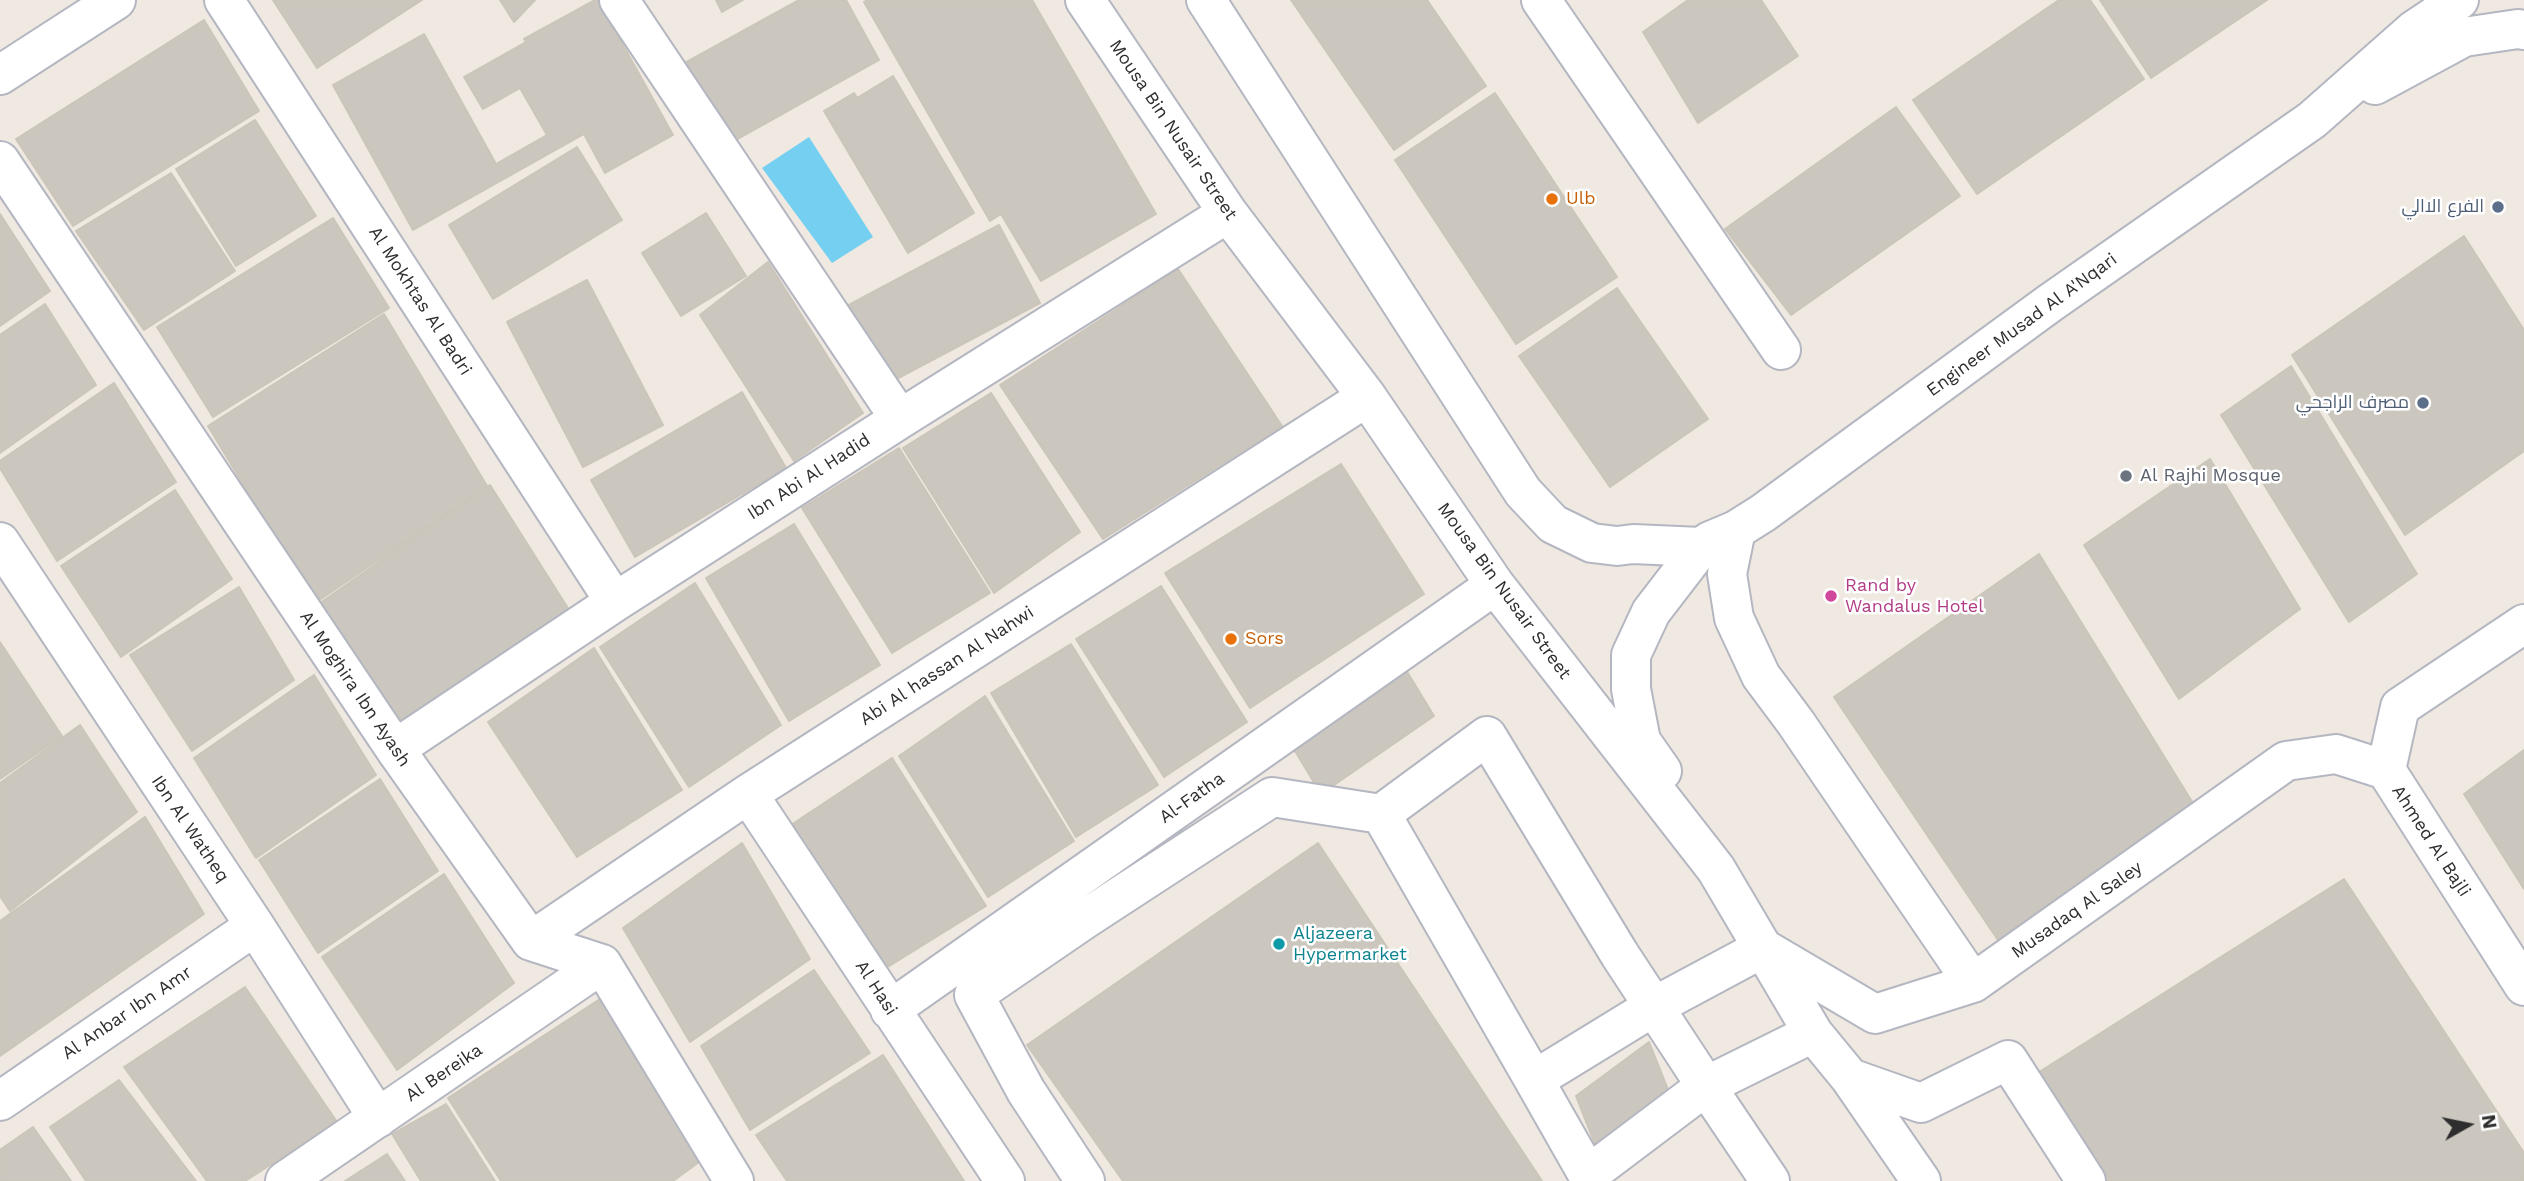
<!DOCTYPE html>
<meta charset="utf-8">
<style>
body{margin:0}
#map{position:relative;width:2524px;height:1181px;overflow:hidden;background:#efe9e1;font-family:"Work Sans",sans-serif}
canvas{display:block}
.north{position:absolute;left:2433px;top:1090px;width:70px;height:70px;-webkit-text-stroke:5px #fff;paint-order:stroke;rotate:81deg;font-size:19px;font-weight:700;line-height:28px;text-align:center;color:#2e2e2e}
.north::after{content:'';display:block;margin:auto;width:24px;height:32px;background:#2e2e2e;clip-path:polygon(50% 0,100% 100%,50% 72%,0 100%)}
</style>
<div id="map">
<canvas width="2524" height="1181"></canvas>
<div class="north">N</div>
</div>
<script>
const ctx = document.querySelector('canvas').getContext('2d');
ctx.lineJoin = 'round';
function fill(path, color) { ctx.fillStyle = color; ctx.fill(path, 'evenodd'); }
const toPath = rows => new Path2D(rows.map(r => 'M' + r).join(''));
function stroke(path, color, width, dash) { ctx.strokeStyle = color; ctx.lineWidth = width; ctx.lineCap = dash ? 'butt' : 'round'; ctx.setLineDash(dash || []); ctx.stroke(path); }
function drawText(font, color, halo, rows, align = 'center') {
  ctx.font = font + ' "Work Sans",Cairo,sans-serif'; ctx.lineWidth = 5; ctx.setLineDash([]); ctx.textBaseline = 'middle'; ctx.strokeStyle = halo; ctx.fillStyle = color; for (const [text, x, y, turn = 0] of rows) {
    ctx.save(); ctx.translate(x, y); ctx.rotate((+turn || 0) * Math.PI / 180); ctx.textAlign = isNaN(turn) ? turn : align; if (halo) ctx.strokeText(text, 0, 0); ctx.fillText(text, 0, 0); ctx.restore();
  }
}
fill(toPath([
 [809,137,873,237,832,263,762,168]
]), '#75cff0');
const building = toPath([
 [273,0,422,0,317,68,273,0],
 [500,0,535,0,514,22,500,0],
 [595,0,598,0,673,135,605,173,584,134,413,230,333,85,424,34,496,164,547,135,520,88,483,109,464,77,526,42,524,39,595,0],
 [716,0,743,0,722,12,716,0],
 [799,0,846,0,879,60,727,145,683,64,799,0],
 [868,0,1032,0,1156,214,1041,281,1001,214,990,221,864,2,868,0],
 [1291,0,1427,0,1486,86,1394,150,1291,0],
 [1688,0,1761,0,1798,56,1698,123,1643,32,1688,0],
 [2059,0,2090,0,2144,79,1977,194,1913,100,2059,0],
 [2100,0,2267,0,2151,78,2100,0],
 [204,20,259,111,73,226,16,139,204,20],
 [893,76,974,213,908,253,824,111,854,93,857,98,893,76],
 [1495,93,1617,277,1516,344,1395,160,1495,93],
 [1896,107,1960,196,1791,315,1725,229,1896,107],
 [255,120,316,216,236,266,176,169,255,120],
 [577,147,622,220,493,299,449,225,577,147],
 [171,173,235,271,144,330,76,231,171,173],
 [706,213,746,276,681,316,642,253,706,213],
 [0,214,50,291,0,326,0,214],
 [333,218,389,308,213,417,157,327,333,218],
 [999,225,1040,303,885,385,845,307,999,225],
 [2464,236,2524,330,2524,451,2405,535,2292,355,2464,236],
 [768,262,863,413,794,461,700,315,768,262],
 [1178,269,1282,426,1103,539,1000,385,1178,269],
 [587,280,663,425,583,467,507,322,587,280],
 [1617,288,1708,419,1610,487,1519,356,1617,288],
 [45,304,96,385,0,453,0,335,45,304],
 [384,314,487,486,315,603,208,426,384,314],
 [2291,366,2417,574,2349,622,2221,415,2291,366],
 [114,383,176,482,57,561,0,468,0,461,114,383],
 [742,392,786,468,635,557,591,480,742,392],
 [991,393,1080,532,994,593,903,448,991,393],
 [899,448,990,593,892,653,802,508,899,448],
 [2210,459,2300,609,2179,699,2084,545,2210,459],
 [1341,464,1424,594,1250,708,1165,573,1341,464],
 [490,485,571,613,402,733,317,605,490,485],
 [175,490,232,579,121,657,61,566,175,490],
 [794,524,880,665,789,721,706,578,794,524],
 [2039,554,2199,813,2002,946,1834,697,2039,554],
 [695,583,781,725,689,787,600,647,695,583],
 [1161,586,1247,722,1164,777,1076,639,1161,586],
 [239,587,294,680,192,751,130,655,239,587],
 [0,642,62,736,0,779,0,642],
 [1071,644,1158,785,1076,837,991,693,1071,644],
 [594,648,682,790,577,857,488,722,594,648],
 [1406,670,1434,716,1321,794,1292,746,1406,670],
 [314,675,376,775,256,858,194,758,314,675],
 [985,696,1074,841,988,897,899,756,985,696],
 [80,725,137,812,10,911,0,896,0,783,80,725],
 [2524,750,2524,889,2464,794,2524,750],
 [892,758,986,906,886,968,791,825,892,758],
 [380,779,438,871,318,953,259,860,380,779],
 [145,817,204,914,0,1056,0,921,145,817],
 [742,843,810,959,690,1042,623,928,742,843],
 [1318,843,1542,1181,1123,1181,1027,1045,1318,843],
 [444,874,514,983,397,1070,322,957,444,874],
 [2344,879,2524,1153,2524,1181,2106,1181,2036,1074,2344,879],
 [814,970,870,1053,750,1130,701,1046,814,970],
 [245,987,337,1122,245,1181,207,1181,124,1067,245,987],
 [603,997,703,1159,673,1181,501,1181,448,1098,603,997],
 [1649,1042,1671,1097,1596,1147,1576,1096,1649,1042],
 [883,1055,964,1181,787,1181,756,1135,883,1055],
 [119,1080,196,1181,86,1181,50,1127,119,1080],
 [446,1104,495,1181,421,1181,392,1134,446,1104],
 [33,1127,71,1181,0,1181,0,1150,33,1127],
 [387,1154,405,1181,345,1181,387,1154]
]);
fill(building, '#cbc7bf');
stroke(building, '#cbc5ba', 2);
const minor = toPath([
 [224,0,615,602],
 [619,0,900,419],
 [1085,0,1228,213,1367,397,1495,585,1716,869,1813,1033,1850,1078,1921,1181],
 [1206,0,1523,492,1553,524,1592,543,1617,546,1633,544,1701,547,1710,541,1736,530,1763,513,2050,303,2312,120,2414,30,2459,0],
 [1541,0,1781,350],
 [0,75,116,0],
 [2375,85,2464,37,2518,29,2524,30],
 [0,161,395,749,531,941,602,964,734,1181],
 [1736,530,1727,574,1734,618,1761,676,1796,723,1973,983],
 [0,542,255,926,378,1118],
 [2524,624,2400,707,2386,770,2524,986],
 [395,749,615,602,900,419,1228,213],
 [1662,771,1641,741,1631,689,1631,655,1651,612,1701,547],
 [748,794,1005,1181],
 [1381,814,1534,1080],
 [531,941,748,794,1367,397],
 [890,1010,1495,585],
 [1850,1078,1921,1103,2008,1060,2086,1181],
 [0,1101,255,926],
 [1588,1175,1534,1080,1653,1007,1763,948,1875,1014,1973,983,2286,761,2336,754,2386,770],
 [285,1181,602,964],
 [1085,1181,1026,1091,974,995,1085,919,1272,797,1381,814,1487,736,1620,955,1706,1086,1813,1033],
 [1592,1181,1588,1175,1706,1086,1770,1181]
]);
stroke(minor, '#b4b7c1', 42);
stroke(minor, '#fff', 38);
for (const [x, y, r, color] of [
 [1552,199,7,"#e8710a"],
 [2498,207,7,"#5c6f8a"],
 [2423,403,7,"#5c6f8a"],
 [2126,476,7,"#6b7280"],
 [1831,596,7,"#d1479c"],
 [1231,639,7,"#e8710a"],
 [1279,944,7,"#0f9aa8"]
]) { const dot = new Path2D(); dot.arc(x, y, r, 0, 2 * Math.PI); ctx.fillStyle = color; ctx.fill(dot); stroke(dot, '#fff', 2.5); }
drawText('18px', '#2e2e2e', '#fff', [
 ["Mousa Bin Nusair Street",1173,130,56],
 ["Al Mokhtas Al Badri",420,301,57],
 ["Engineer Musad Al A'Nqari",2022,325,-36],
 ["Ibn Abi Al Hadid",809,477,-33],
 ["Mousa Bin Nusair Street",1504,591,54],
 ["Abi Al hassan Al Nahwi",947,666,-33],
 ["Al Moghira Ibn Ayash",355,689,56],
 ["Al-Fatha",1192,798,-35],
 ["Ibn Al Watheq",190,829,56],
 ["Ahmed Al Bajli",2431,841,57],
 ["Musadaq Al Saley",2077,910,-35],
 ["Al Hasi",876,988,57],
 ["Al Anbar Ibn Amr",127,1013,-34],
 ["Al Bereika",444,1073,-34]
]);
drawText('18px', '#c56008', '#fff', [
 ["Ulb",1566,199],
 ["Sors",1245,639]
], 'left');
drawText('18px', '#4e5e75', '#fff', [
 ["الفرع الاالي",2484,207],
 ["مصرف الراجحي",2409,403]
], 'right');
drawText('18px', '#5b616d', '#fff', [
 ["Al Rajhi Mosque",2140,476]
], 'left');
drawText('18px', '#b23c85', '#fff', [
 ["Rand by",1845,586],
 ["Wandalus Hotel",1845,607]
], 'left');
drawText('18px', '#0d838f', '#fff', [
 ["Aljazeera",1293,934],
 ["Hypermarket",1293,955]
], 'left');
</script>
